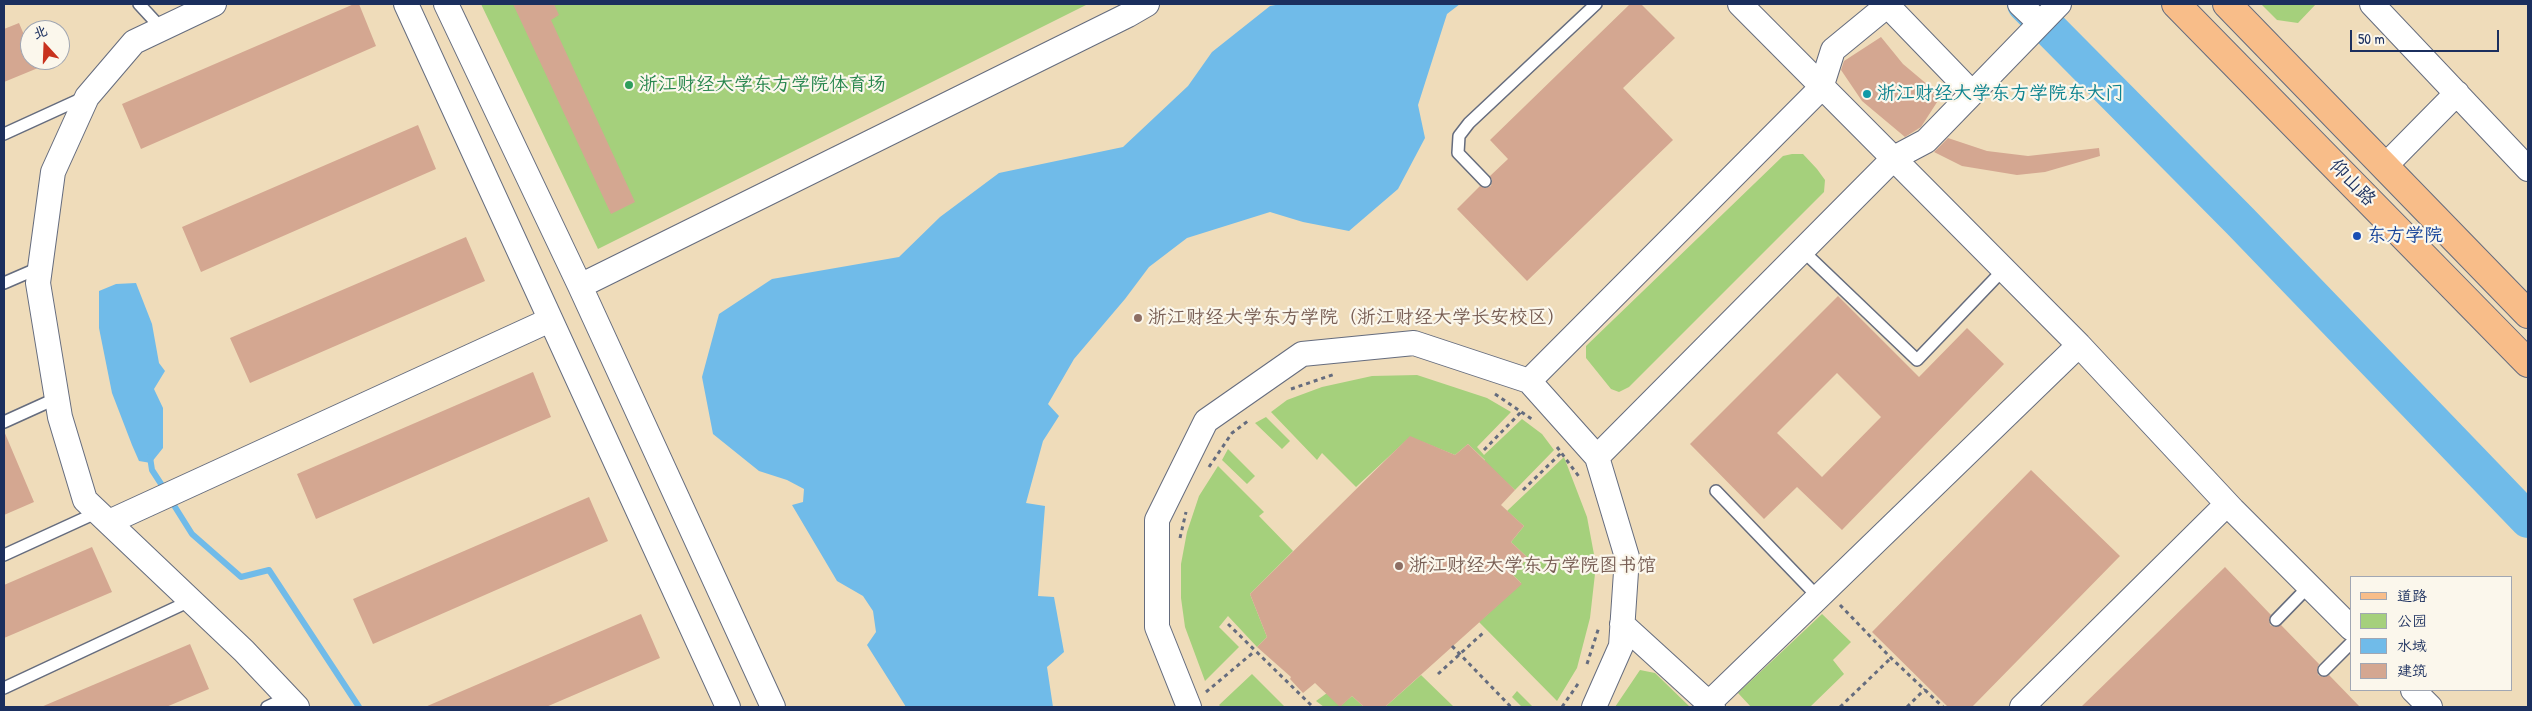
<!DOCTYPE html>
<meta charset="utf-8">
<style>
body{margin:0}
#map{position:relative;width:2532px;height:711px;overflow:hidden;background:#efdcba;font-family:"Patrick Hand","LXGW WenKai TC",sans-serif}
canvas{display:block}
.frame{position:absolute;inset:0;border:5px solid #1b2f5e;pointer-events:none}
.legend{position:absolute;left:2350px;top:576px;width:162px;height:115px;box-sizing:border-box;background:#fbf7ec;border:1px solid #a1a7b3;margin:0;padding:6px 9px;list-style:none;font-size:15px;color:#1b2f5e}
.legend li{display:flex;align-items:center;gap:10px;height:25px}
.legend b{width:25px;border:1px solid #a1a7b3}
.north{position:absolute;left:20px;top:20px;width:50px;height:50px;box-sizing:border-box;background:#fbf7ec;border:1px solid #a1a7b3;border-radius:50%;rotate:340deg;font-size:14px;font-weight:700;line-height:20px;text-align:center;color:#1b2f5e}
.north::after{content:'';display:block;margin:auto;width:18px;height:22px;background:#c8321e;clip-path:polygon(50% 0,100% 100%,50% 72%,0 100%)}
.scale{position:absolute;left:2350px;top:30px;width:149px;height:22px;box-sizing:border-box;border:2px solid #1b2f5e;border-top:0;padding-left:6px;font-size:15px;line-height:18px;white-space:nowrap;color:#1b2f5e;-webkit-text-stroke:4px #fbf7ec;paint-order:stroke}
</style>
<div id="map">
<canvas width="2532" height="711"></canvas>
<div class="frame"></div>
<ul class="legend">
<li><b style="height:6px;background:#f8bd89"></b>道路</li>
<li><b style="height:14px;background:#a5d07c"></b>公园</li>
<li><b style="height:14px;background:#70bbe9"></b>水域</li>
<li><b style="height:14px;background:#d4a791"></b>建筑</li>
</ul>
<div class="north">北</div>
<div class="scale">50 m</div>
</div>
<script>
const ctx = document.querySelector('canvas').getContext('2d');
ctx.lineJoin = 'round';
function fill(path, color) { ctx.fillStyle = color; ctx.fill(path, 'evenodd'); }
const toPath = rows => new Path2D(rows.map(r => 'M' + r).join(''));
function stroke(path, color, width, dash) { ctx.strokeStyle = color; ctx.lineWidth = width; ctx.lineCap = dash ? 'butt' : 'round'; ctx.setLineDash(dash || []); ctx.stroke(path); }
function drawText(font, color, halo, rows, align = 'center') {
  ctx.font = font + ' "Patrick Hand","LXGW WenKai TC",sans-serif'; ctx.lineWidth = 4.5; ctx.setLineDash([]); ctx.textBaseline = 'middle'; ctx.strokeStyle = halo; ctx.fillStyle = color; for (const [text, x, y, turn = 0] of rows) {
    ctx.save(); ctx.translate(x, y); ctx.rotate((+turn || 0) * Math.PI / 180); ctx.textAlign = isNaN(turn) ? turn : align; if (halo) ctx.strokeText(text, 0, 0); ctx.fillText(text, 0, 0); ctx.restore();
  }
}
fill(toPath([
 [481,4,1088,4,598,249],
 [2261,4,2316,4,2298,23,2277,20],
 [1792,154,1803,154,1817,169,1825,180,1824,192,1629,387,1619,392,1611,389,1586,358,1586,346,1783,156],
 [1417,375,1487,398,1511,412,1477,447,1484,455,1522,419,1542,434,1554,450,1515,490,1494,471,1477,468,1485,460,1468,444,1455,455,1410,437,1356,487,1322,453,1317,460,1271,412,1287,400,1322,387,1372,376],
 [1266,417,1290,441,1282,449,1255,423],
 [1228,449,1255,476,1247,484,1222,460],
 [1564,457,1587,517,1596,565,1590,618,1577,668,1557,701,1479,622,1521,583,1512,574,1528,558,1511,542,1524,526,1507,511],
 [1218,466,1264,512,1259,516,1293,551,1250,594,1267,637,1257,647,1228,616,1219,627,1239,647,1205,681,1185,627,1181,598,1181,564,1187,532,1199,496],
 [1822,614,1851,642,1833,660,1844,674,1810,707,1751,707,1738,693],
 [1640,670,1655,673,1690,707,1615,707],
 [1252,674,1285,707,1221,707,1219,705],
 [1421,675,1454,707,1385,707],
 [1517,691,1533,707,1522,707,1512,697],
 [1327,693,1340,706,1352,696,1364,707,1324,707,1316,701]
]), '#a5d07c');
fill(toPath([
 [1281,4,1460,4,1447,14,1418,105,1425,138,1398,189,1349,231,1303,222,1270,212,1187,238,1149,267,1125,299,1074,359,1048,404,1059,416,1043,441,1026,503,1045,506,1038,596,1054,597,1064,652,1047,667,1053,707,906,707,867,645,876,632,873,611,863,596,837,581,792,505,803,502,804,489,787,480,759,471,713,434,702,377,719,314,772,279,899,257,940,217,999,173,1123,147,1188,86,1212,52,1270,6],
 [136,283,152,324,159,363,165,371,154,389,163,408,163,448,151,463,139,461,132,445,112,393,99,328,99,291,116,284]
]), '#70bbe9');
stroke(toPath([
 [150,457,152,470,165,490],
 [170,499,192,534,241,577,269,570,359,707]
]), '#70bbe9', 6);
stroke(toPath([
 [2025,4,2240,221,2528,520]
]), '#70bbe9', 36);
fill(toPath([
 [354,4,359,4,376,46,141,149,122,104],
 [513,4,554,4,559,15,551,20,635,202,611,214],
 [1630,4,1641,4,1675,38,1623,88,1673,140,1527,281,1457,209,1480,186,1486,188,1491,186,1492,180,1490,176,1508,159,1490,140],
 [19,23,30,49,30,60,35,60,38,68,4,82,4,29],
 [1881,37,1903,64,1941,96,1921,127,1905,137,1862,101,1841,70,1844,61],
 [418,125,436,169,201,272,182,227],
 [1948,138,1987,151,2028,156,2099,148,2100,156,2045,172,2017,175,1962,166,1934,152],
 [466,237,485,281,250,383,230,338],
 [1838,296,1919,377,1967,328,2004,364,1842,530,1797,487,1764,519,1690,444],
 [1837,373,1881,417,1822,477,1777,433],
 [533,372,551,417,316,519,297,474],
 [4,431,34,502,4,515],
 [1410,436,1455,455,1468,444,1515,490,1501,505,1524,526,1511,542,1528,558,1512,574,1522,584,1385,707,1364,707,1352,696,1340,707,1315,683,1303,693,1290,679,1291,677,1257,647,1267,637,1250,594],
 [2031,470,2120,556,1972,707,1948,707,1872,632],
 [589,497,608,541,373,644,353,599],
 [92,547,112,592,4,638,4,585],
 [2225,567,2271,615,2269,619,2270,625,2275,627,2281,625,2319,664,2317,669,2318,675,2323,677,2329,675,2360,707,2081,707],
 [641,614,660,658,546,707,425,707],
 [190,644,209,689,166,707,41,707]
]), '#d4a791');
const lane = toPath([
 [139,4,162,29],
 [4,134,85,97],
 [1485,181,1458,153,1459,136,1469,123,1596,4],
 [1803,251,1917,360,2004,269],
 [4,283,41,267],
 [4,422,57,398],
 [1716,491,1818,597],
 [4,555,98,512],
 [2276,620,2309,586],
 [2324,670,2351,643],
 [4,688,192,600],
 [267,707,288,697]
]);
const street = toPath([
 [214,4,134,42,87,97,53,172,38,283,60,417,85,500,244,651,297,707],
 [406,4,728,707],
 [446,4,580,286,773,707],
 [1740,4,2079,345,2233,510,2351,628],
 [2020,4,2040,23],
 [2372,4,2528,169],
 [1887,5,1972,93],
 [2385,166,2457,93],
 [580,286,1128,15,1147,4],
 [1529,381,1821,88,1833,50,1889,4],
 [1597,457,1894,158,1926,141,2059,4],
 [109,522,550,320],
 [1622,624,1713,707],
 [2413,690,2430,707],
 [1709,703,2079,345],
 [1189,707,1157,627,1157,520,1206,421,1302,354,1414,343,1529,381,1597,457,1627,557,1621,646,1594,707],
 [2022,707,2227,504]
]);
const primary = toPath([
 [2176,4,2528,363],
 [2227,4,2528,314]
]);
stroke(lane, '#656c7e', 14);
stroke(street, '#656c7e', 26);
stroke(primary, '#656c7e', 30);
stroke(toPath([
 [1291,389,1335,374],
 [1495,394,1533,420],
 [1557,447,1580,478],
 [1484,450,1521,412],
 [1209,467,1232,433,1248,421],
 [1523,490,1561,453],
 [1180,538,1186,512],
 [1840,605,1891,658,1943,707],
 [1228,624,1313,707],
 [1452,646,1511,707],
 [1587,664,1599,627],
 [1438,674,1483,633],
 [1206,692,1255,651],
 [1562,707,1580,681],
 [1840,707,1891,658],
 [1907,707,1925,689]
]), '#656c7e', 3, [4, 4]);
stroke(lane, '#fff', 11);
stroke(street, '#fff', 24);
stroke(primary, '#f8bd89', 28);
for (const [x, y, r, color] of [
 [629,85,5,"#2e9e5b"],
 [1867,94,5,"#0f9aa8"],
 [2357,236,5,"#1a4fb4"],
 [1138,318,5,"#8d6e63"],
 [1399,566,5,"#8d6e63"]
]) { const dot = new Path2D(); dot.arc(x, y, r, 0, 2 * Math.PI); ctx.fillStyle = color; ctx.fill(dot); stroke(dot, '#fbf7ec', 2); }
drawText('19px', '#27864d', '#fbf7ec', [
 ["浙江财经大学东方学院体育场",639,85]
], 'left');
drawText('19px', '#0d838f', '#fbf7ec', [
 ["浙江财经大学东方学院东大门",1877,94]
], 'left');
drawText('19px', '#1b2f5e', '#fbf7ec', [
 ["仰山路",2352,183,46]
]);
drawText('19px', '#164399', '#fbf7ec', [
 ["东方学院",2367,236]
], 'left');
drawText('19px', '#785e54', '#fbf7ec', [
 ["浙江财经大学东方学院（浙江财经大学长安校区）",1148,318],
 ["浙江财经大学东方学院图书馆",1409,566]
], 'left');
</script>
